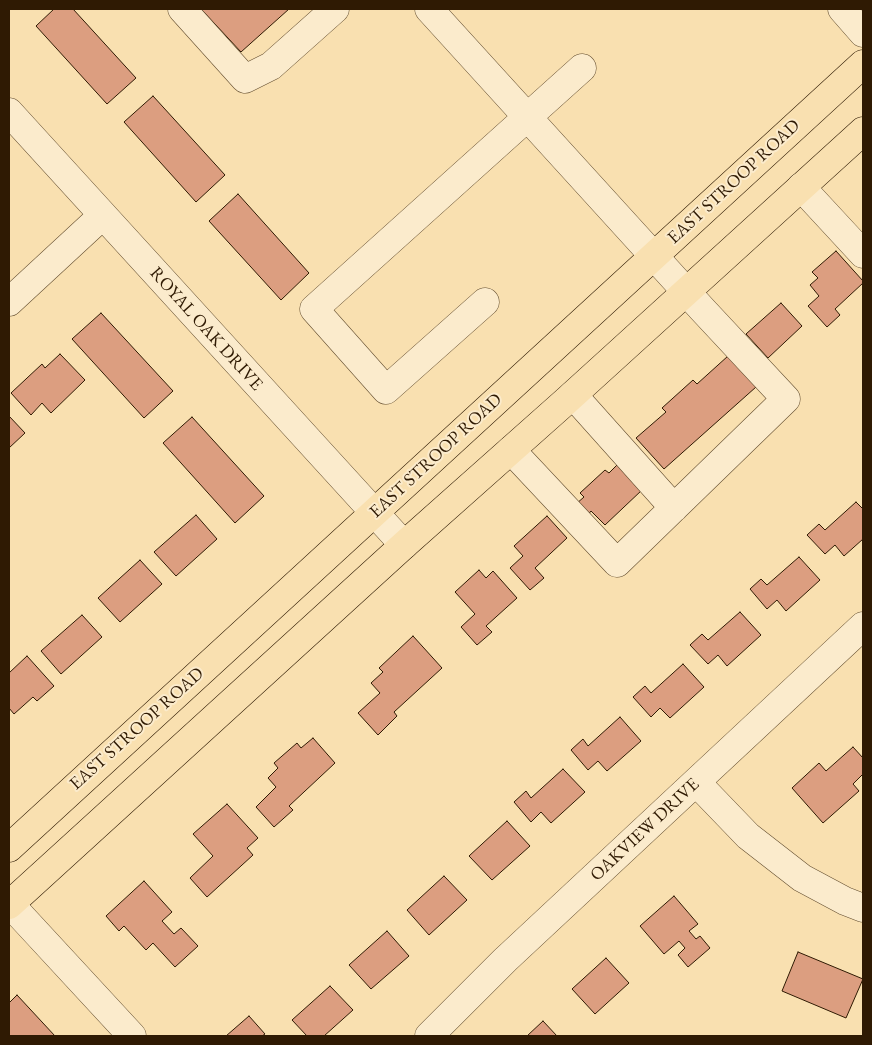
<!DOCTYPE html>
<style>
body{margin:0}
#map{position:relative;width:872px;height:1045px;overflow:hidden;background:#f9e0b0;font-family:"EB Garamond",serif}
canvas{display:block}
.frame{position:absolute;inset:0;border:10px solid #2f1a03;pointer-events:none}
</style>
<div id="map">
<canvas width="872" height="1045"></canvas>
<div class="frame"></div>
</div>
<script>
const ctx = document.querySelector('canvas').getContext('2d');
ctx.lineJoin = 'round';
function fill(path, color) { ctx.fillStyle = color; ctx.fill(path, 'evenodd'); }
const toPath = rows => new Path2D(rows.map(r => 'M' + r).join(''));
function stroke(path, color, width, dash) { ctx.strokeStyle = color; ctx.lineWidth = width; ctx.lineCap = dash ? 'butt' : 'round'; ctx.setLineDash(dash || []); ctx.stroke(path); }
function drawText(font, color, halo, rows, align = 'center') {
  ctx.font = font + ' "EB Garamond",serif'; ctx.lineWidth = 4; ctx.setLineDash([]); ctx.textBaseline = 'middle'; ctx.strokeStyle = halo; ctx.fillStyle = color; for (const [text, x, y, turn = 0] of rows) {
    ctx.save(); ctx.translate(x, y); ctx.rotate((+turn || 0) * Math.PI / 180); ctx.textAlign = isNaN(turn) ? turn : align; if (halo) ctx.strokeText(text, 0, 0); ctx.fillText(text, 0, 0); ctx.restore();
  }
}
const building = toPath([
 [54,9,73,9,136,78,107,104,36,26,54,9],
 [201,9,289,9,241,52,201,9],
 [153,96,225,175,196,202,124,122,153,96],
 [238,194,309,273,281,300,209,221,238,194],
 [836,251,863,281,863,283,835,309,840,315,827,327,808,306,819,296,810,285,818,278,812,272,836,251],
 [781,303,802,326,768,358,746,334,781,303],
 [101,313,173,391,144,418,72,339,101,313],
 [60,354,85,380,51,413,42,403,31,415,11,393,42,364,45,368,60,354],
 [728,356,756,387,664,469,636,438,666,412,662,408,693,380,697,384,728,356],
 [9,416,25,433,9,448,9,416],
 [192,417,264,496,235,523,163,443,192,417],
 [618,464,642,490,605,525,591,511,587,516,576,504,584,497,580,493,605,470,609,473,618,464],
 [856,502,863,509,863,539,844,556,835,545,825,554,807,535,819,524,825,530,856,502],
 [196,515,217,539,176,576,154,552,196,515],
 [547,516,567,538,535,568,544,578,530,590,510,568,523,556,514,546,547,516],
 [799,557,820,580,786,611,777,600,767,609,750,589,761,579,767,585,799,557],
 [140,560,162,584,120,622,98,598,140,560],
 [479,570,486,578,493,571,517,598,486,626,492,632,477,645,461,627,475,614,455,592,479,570],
 [740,612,761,635,727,666,718,655,708,664,690,645,702,634,708,640,740,612],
 [82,615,102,637,61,674,41,651,82,615],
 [413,636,442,668,394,712,397,716,378,735,358,713,380,693,371,683,383,672,379,668,413,636],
 [27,656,54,686,37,701,33,697,14,714,9,708,9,673,27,656],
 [683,664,704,687,670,718,660,708,651,717,633,697,645,686,651,693,683,664],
 [620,717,641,741,607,771,598,761,588,770,571,750,583,739,588,746,620,717],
 [313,738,335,763,289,806,293,810,274,827,256,807,276,787,268,778,278,768,274,763,297,743,301,748,313,738],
 [853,747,863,758,863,774,853,784,859,791,823,823,792,788,819,763,826,771,853,747],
 [563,769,585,792,551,823,541,812,531,822,514,802,526,791,531,798,563,769],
 [227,804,258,838,247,848,253,855,207,897,190,878,213,856,193,834,227,804],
 [507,821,530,846,492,880,469,856,507,821],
 [444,876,467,900,429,935,407,910,444,876],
 [144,881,172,912,162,921,174,934,181,928,198,946,175,967,153,943,146,950,124,926,119,931,106,916,144,881],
 [674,896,698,924,689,931,696,939,700,936,710,948,688,967,678,955,685,948,679,941,664,954,640,926,674,896],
 [387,931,409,956,371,989,349,965,387,931],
 [798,952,863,979,846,1018,782,991,798,952],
 [606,958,629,983,595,1014,572,989,606,958],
 [330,986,353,1010,324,1036,307,1036,292,1020,330,986],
 [17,995,55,1036,9,1036,9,1003,17,995],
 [249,1016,265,1034,262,1036,226,1036,249,1016],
 [543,1021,557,1036,527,1036,543,1021]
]);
fill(building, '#dc9e80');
stroke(building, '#2f1a03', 1);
const minor = toPath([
 [182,9,245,79,271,66,335,9],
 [429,9,702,309,786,399,617,563,511,450],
 [842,9,863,33],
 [9,112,404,545],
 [801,187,863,254],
 [9,302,103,215],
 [485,302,386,390,314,309,582,68],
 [573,395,674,508],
 [696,782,748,836,802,878,845,901,863,908],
 [9,903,132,1036],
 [429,1036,505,960,863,626]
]);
const major = toPath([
 [9,848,863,64],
 [9,905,404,545,566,401,863,131]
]);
stroke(minor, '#624c2e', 29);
stroke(major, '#2f1a03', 29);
stroke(minor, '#fbebcc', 28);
stroke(major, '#f9e0b0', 28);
drawText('18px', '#2f1a03', '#fbebcc', [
 ["EAST STROOP ROAD",734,182,-43],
 ["ROYAL OAK DRIVE",206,329,48],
 ["EAST STROOP ROAD",436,456,-43],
 ["EAST STROOP ROAD",137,729,-42],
 ["OAKVIEW DRIVE",645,830,-43]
]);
</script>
